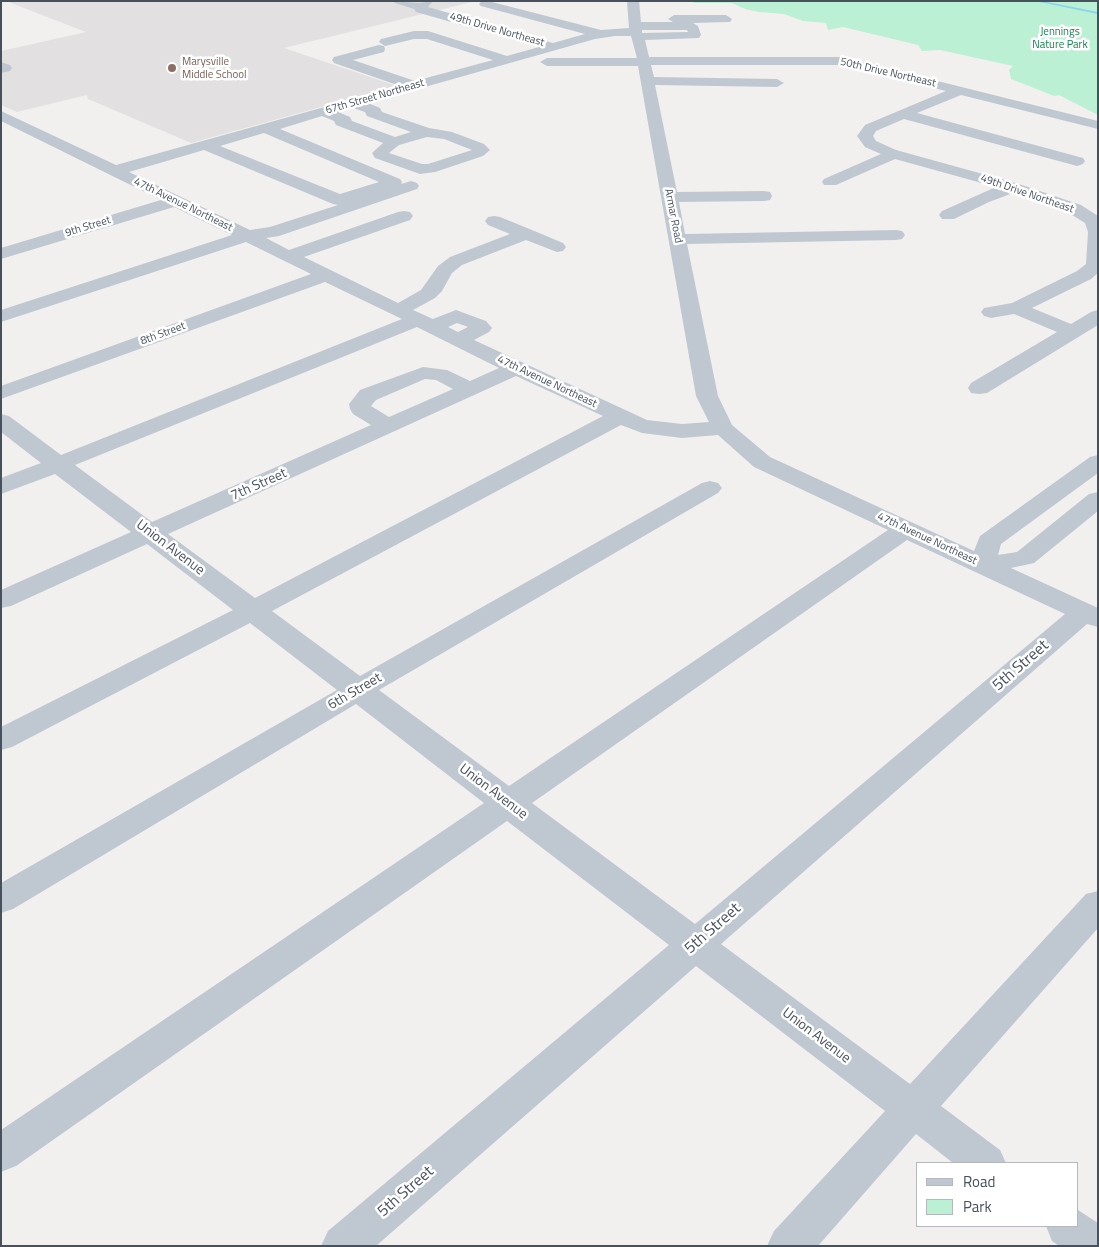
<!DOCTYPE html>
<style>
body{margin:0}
#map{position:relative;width:1099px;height:1247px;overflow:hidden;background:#f2efef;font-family:"Titillium Web",sans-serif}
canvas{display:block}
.frame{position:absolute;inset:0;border:2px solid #46515d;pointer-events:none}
.legend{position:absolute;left:916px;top:1162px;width:162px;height:65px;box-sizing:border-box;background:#fff;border:1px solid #b5b9be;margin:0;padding:6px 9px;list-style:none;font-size:15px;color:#46515d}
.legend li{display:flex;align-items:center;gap:10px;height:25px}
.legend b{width:25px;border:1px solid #b5b9be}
</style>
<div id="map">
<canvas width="1099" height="1247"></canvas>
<div class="frame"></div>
<ul class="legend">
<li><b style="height:6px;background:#bfc8d1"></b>Road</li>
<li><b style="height:14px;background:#bcf0d4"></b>Park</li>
</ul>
</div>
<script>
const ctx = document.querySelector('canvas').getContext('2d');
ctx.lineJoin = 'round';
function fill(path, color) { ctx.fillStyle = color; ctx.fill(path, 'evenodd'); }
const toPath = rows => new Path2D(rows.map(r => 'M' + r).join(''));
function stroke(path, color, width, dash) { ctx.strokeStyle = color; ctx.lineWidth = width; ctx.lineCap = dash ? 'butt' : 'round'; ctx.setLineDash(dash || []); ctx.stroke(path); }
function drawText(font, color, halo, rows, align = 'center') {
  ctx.font = font + ' "Titillium Web",sans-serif'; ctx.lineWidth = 5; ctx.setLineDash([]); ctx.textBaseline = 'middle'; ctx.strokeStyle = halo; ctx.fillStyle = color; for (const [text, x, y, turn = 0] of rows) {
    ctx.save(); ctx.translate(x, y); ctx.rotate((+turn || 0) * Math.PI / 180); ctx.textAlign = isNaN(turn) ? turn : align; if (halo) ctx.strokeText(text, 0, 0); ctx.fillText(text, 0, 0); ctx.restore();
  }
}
fill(toPath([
 [6,1,476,1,284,48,397,86,191,143,88,99,87,95,17,112,1,105,1,51,86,32]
]), '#e3e0e1');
fill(toPath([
 [695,1,1098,1,1098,115,1059,95,1054,96,1011,79,1009,70,1013,66,940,50,922,51,918,45,843,27,828,30,826,23,803,21,784,14,759,12,745,9,732,3,693,3]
]), '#bcf0d4');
fill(toPath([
 [1035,1,1042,1,1098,12,1098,14,1035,1]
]), '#88d3ee');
fill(toPath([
 [393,1,419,3,433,1,428,7,553,43,585,34,481,6,479,4,481,2,488,1,601,30,629,28,627,1,639,1,641,22,673,22,668,19,674,15,726,15,732,19,730,22,693,23,698,26,701,35,699,38,645,40,649,57,841,57,1098,121,1098,129,961,95,917,113,1083,158,1085,161,1083,164,1077,166,904,119,876,131,873,136,876,141,896,150,1019,184,1081,205,1098,216,1098,273,1091,279,1032,308,1071,324,1091,312,1098,310,1098,325,987,393,979,394,971,393,968,388,971,383,1057,332,1014,314,991,318,984,316,981,312,984,308,1012,303,1077,271,1086,264,1088,232,1085,223,1069,213,1013,193,989,202,954,219,942,219,939,215,942,211,996,187,895,159,836,185,824,185,822,182,824,179,881,154,865,147,857,136,865,125,946,91,841,65,651,65,654,77,777,79,784,83,777,87,655,85,677,192,764,191,770,192,772,196,770,200,764,201,679,202,685,234,896,230,902,231,905,235,902,239,896,240,687,244,718,396,732,425,770,457,974,551,980,536,1090,457,1098,455,1098,473,1001,544,998,555,1017,552,1089,494,1098,492,1098,511,1034,563,1011,568,1098,608,1098,627,1087,624,721,944,910,1084,1086,894,1098,891,1098,928,941,1106,1000,1150,1006,1163,953,1163,916,1134,818,1246,767,1246,774,1231,885,1111,696,966,376,1246,321,1246,328,1231,669,945,507,821,16,1166,1,1172,1,1130,484,803,356,704,13,909,1,913,1,883,337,690,250,623,12,747,1,750,1,727,233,610,147,544,11,606,1,608,1,590,131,532,55,474,1,494,1,478,41,463,1,432,1,414,9,416,61,455,402,319,325,282,1,399,1,386,311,274,246,242,1,322,1,310,232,235,174,207,1,259,1,248,161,200,1,121,1,111,116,165,400,86,334,63,332,60,334,57,379,45,384,46,385,49,384,52,353,60,415,81,493,60,427,39,414,39,385,46,379,42,381,39,414,31,428,31,507,56,539,47,416,12,414,9,395,3,393,1],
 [642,30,687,30,688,32,642,33,642,30],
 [615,36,631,36,637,58,547,58,540,62,547,66,638,66,696,396,709,422,682,424,647,420,474,340,489,332,492,328,486,321,456,310,433,319,413,310,435,298,442,291,452,273,462,265,526,240,557,252,563,251,566,247,563,243,532,230,500,217,494,216,488,217,485,221,488,225,510,234,450,257,438,266,421,290,398,303,304,257,410,220,413,216,410,212,404,211,398,212,289,250,266,238,279,236,417,189,419,186,417,183,411,181,401,184,402,182,400,179,280,129,322,116,334,121,336,125,383,143,372,153,375,158,420,174,435,172,483,156,490,150,484,144,452,132,429,128,382,112,380,108,368,103,595,39,615,36],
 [353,108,365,112,367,116,411,132,395,137,352,121,350,117,338,112,353,108],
 [264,133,379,182,340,194,220,146,264,133],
 [427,137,444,139,472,150,428,164,422,164,389,153,399,145,427,137],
 [204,150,333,204,338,205,270,227,250,230,129,172,204,150],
 [457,323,468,327,458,332,448,327,457,323],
 [417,327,499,368,470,381,447,370,423,367,360,390,349,404,350,409,353,414,371,425,152,522,75,465,417,327],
 [516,376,603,416,255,598,168,534,516,376],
 [425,379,436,380,453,389,389,417,371,406,376,400,425,379],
 [621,425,642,433,682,438,718,435,754,467,888,530,509,786,379,690,718,493,722,488,718,483,710,481,702,483,360,676,272,611,621,425],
 [907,540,1065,614,695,924,532,803,907,540],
 [1,62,10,65,12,68,10,71,1,73,1,62],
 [1078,1210,1098,1223,1098,1246,1059,1246,1052,1241,1046,1226,1078,1226,1078,1210]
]), '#bfc8d1');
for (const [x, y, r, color] of [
 [172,68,5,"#8d6e63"]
]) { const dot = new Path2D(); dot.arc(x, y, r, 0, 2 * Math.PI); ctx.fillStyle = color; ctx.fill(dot); stroke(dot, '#fff', 2); }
drawText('11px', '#46515d', '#fff', [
 ["49th Drive Northeast",497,30,16],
 ["50th Drive Northeast",888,73,13],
 ["67th Street Northeast",375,97,-16],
 ["49th Drive Northeast",1027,194,19],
 ["47th Avenue Northeast",183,205,26],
 ["Armar Road",673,216,79],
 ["9th Street",88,227,-17],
 ["8th Street",163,334,-20],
 ["47th Avenue Northeast",547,382,25],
 ["47th Avenue Northeast",927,539,25]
]);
drawText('11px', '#158151', '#fff', [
 ["Jennings",1060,32],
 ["Nature Park",1060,45]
]);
drawText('11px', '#785e54', '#fff', [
 ["Marysville",182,62],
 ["Middle School",182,75]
], 'left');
drawText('14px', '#46515d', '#fff', [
 ["7th Street",259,485,-24],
 ["Union Avenue",170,548,37],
 ["6th Street",355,692,-30],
 ["Union Avenue",493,792,37],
 ["Union Avenue",816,1036,37]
]);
drawText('16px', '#46515d', '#fff', [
 ["5th Street",1021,666,-41],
 ["5th Street",713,929,-41],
 ["5th Street",406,1192,-41]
]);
</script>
